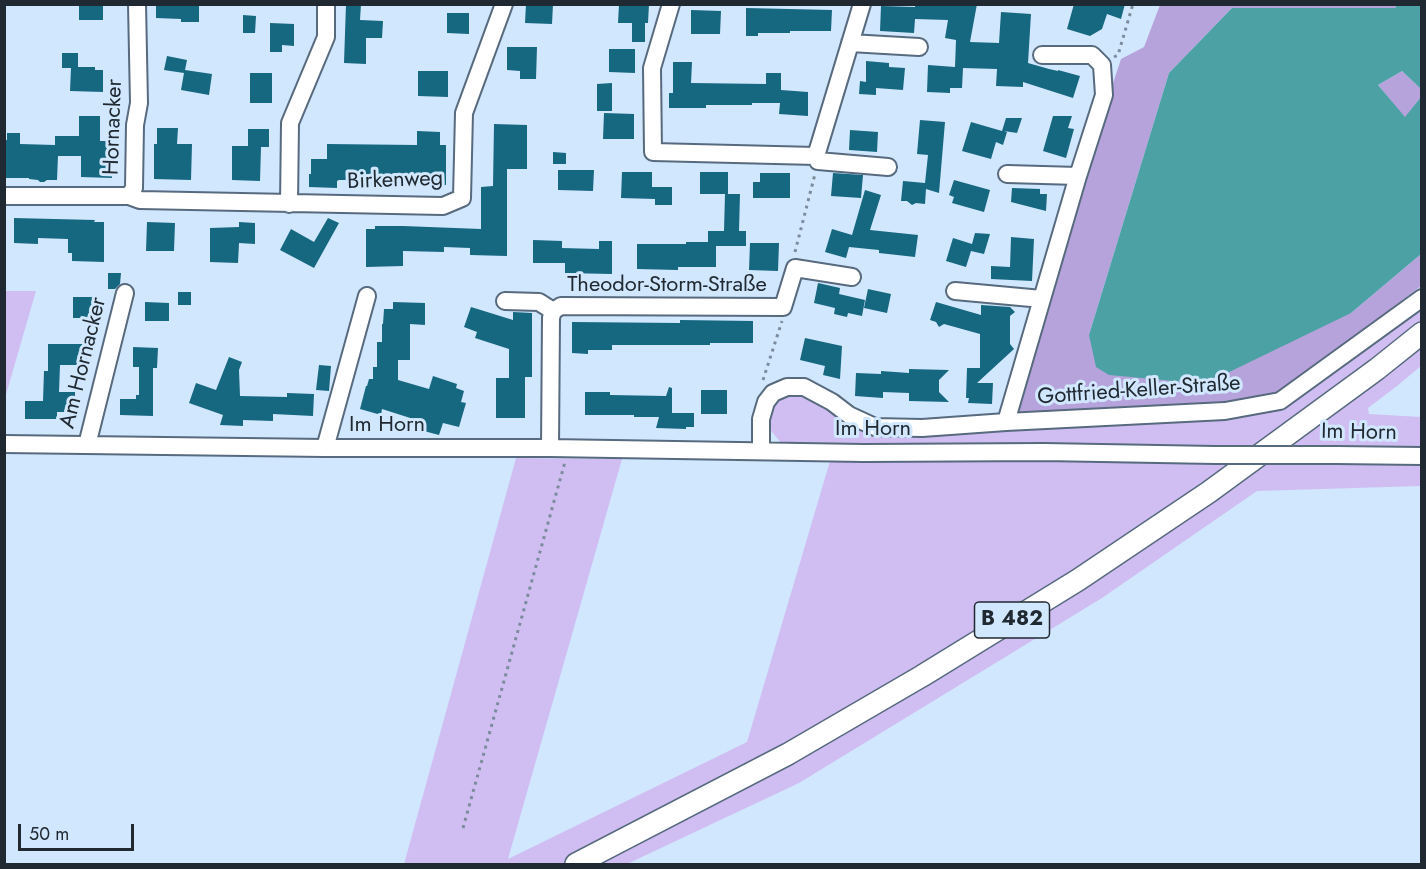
<!DOCTYPE html>
<meta charset="utf-8">
<style>
body{margin:0}
#map{position:relative;width:1426px;height:869px;overflow:hidden;background:#d1e7fe;font-family:Jost,sans-serif}
canvas{display:block}
.frame{position:absolute;inset:0;border:6px solid #202931;pointer-events:none}
.scale{position:absolute;left:18px;top:824px;width:116px;height:27px;box-sizing:border-box;border:3px solid #202931;border-top:0;padding-left:8px;font-size:18px;line-height:21px;white-space:nowrap;color:#202931;-webkit-text-stroke:4px #d1e7fe;paint-order:stroke}
</style>
<div id="map">
<canvas width="1426" height="869"></canvas>
<div class="frame"></div>
<div class="scale">50 m</div>
</div>
<script>
const ctx = document.querySelector('canvas').getContext('2d');
ctx.lineJoin = 'round';
function fill(path, color) { ctx.fillStyle = color; ctx.fill(path, 'evenodd'); }
const toPath = rows => new Path2D(rows.map(r => 'M' + r).join(''));
function stroke(path, color, width, dash) { ctx.strokeStyle = color; ctx.lineWidth = width; ctx.lineCap = dash ? 'butt' : 'round'; ctx.setLineDash(dash || []); ctx.stroke(path); }
function drawText(font, color, halo, rows, align = 'center') {
  ctx.font = font + ' Jost,sans-serif'; ctx.lineWidth = 6; ctx.setLineDash([]); ctx.textBaseline = 'middle'; ctx.strokeStyle = halo; ctx.fillStyle = color; for (const [text, x, y, turn = 0] of rows) {
    ctx.save(); ctx.translate(x, y); ctx.rotate((+turn || 0) * Math.PI / 180); ctx.textAlign = isNaN(turn) ? turn : align; if (halo) ctx.strokeText(text, 0, 0); ctx.fillText(text, 0, 0); ctx.restore();
  }
}
fill(toPath([
 [5,291,36,291,5,398,4,291],
 [1421,304,1421,366,1397,386,1368,408,1369,414,1421,417,1421,486,1257,491,1102,598,799,783,627,864,404,864,516,458,622,459,508,859,747,742,830,461,845,461,852,448,782,444,767,426,772,402,791,394,796,394,823,402,856,426,1284,404]
]), '#d0bef3');
fill(toPath([
 [1160,5,1397,5,1395,8,1232,8,1169,73,1089,335,1351,313,1421,254,1421,286,1284,391,1229,406,1016,417,1084,171,1121,59,1144,47],
 [1402,71,1421,89,1421,97,1405,118,1378,85]
]), '#b7a3dc');
fill(toPath([
 [1397,5,1421,5,1421,89,1402,71,1378,85,1405,117,1421,97,1421,254,1351,313,1219,377,1184,382,1109,375,1096,367,1089,335,1169,73,1232,8,1395,8]
]), '#4ba1a4');
fill(toPath([
 [79,4,103,4,103,20,79,20],
 [156,4,199,4,199,22,181,22,181,19,156,18],
 [346,4,361,4,360,20,383,21,382,38,366,38,366,64,344,63],
 [526,4,553,4,552,24,525,23],
 [619,4,649,4,648,23,645,23,645,42,632,42,632,23,618,23],
 [915,4,977,4,970,42,999,43,1001,12,1031,14,1028,63,1049,69,1058,71,1058,70,1080,76,1073,98,1023,82,1023,87,996,86,997,69,963,68,962,88,950,88,950,93,927,92,928,65,955,67,956,40,945,38,948,20,915,19,914,33,880,31,881,6,915,7],
 [1074,4,1125,4,1121,19,1107,14,1102,29,1090,36,1067,29],
 [746,8,832,10,831,31,790,31,790,33,758,33,758,36,746,36],
 [691,10,721,11,720,34,691,34],
 [447,13,469,13,469,34,447,33],
 [243,15,256,16,255,33,243,33],
 [270,23,294,24,294,46,282,45,282,52,270,52],
 [507,47,537,47,536,79,520,79,520,71,507,70],
 [609,49,635,49,635,73,609,72],
 [62,53,78,53,78,67,95,67,95,70,103,70,103,92,70,91,71,68,62,68],
 [167,56,187,60,185,70,212,74,209,95,181,90,184,73,164,70],
 [866,61,889,63,889,67,905,68,903,90,876,88,876,95,859,94,860,81,866,82],
 [673,62,692,62,691,83,766,84,766,73,781,73,781,90,808,92,808,116,779,114,780,103,752,103,752,105,706,105,706,108,669,108,669,93,673,93],
 [418,71,448,71,448,97,418,96],
 [250,73,272,73,272,103,250,103],
 [612,83,612,111,597,111,597,84],
 [604,113,634,114,634,139,603,139],
 [79,116,100,116,100,141,112,141,112,178,81,177,81,156,58,156,57,180,47,180,44,182,40,182,38,180,29,179,29,178,4,178,4,140,7,140,7,133,20,133,20,144,55,145,55,136,79,136],
 [1053,116,1072,116,1068,128,1074,129,1066,158,1043,151],
 [1006,118,1022,118,1017,133,1004,131,1007,132,1003,145,996,142,991,159,962,151,971,122,1002,131],
 [920,120,945,122,939,193,926,189,925,204,916,203,912,205,907,201,901,201,903,181,925,183,928,155,917,154],
 [494,124,527,125,527,169,507,169,507,256,470,255,470,248,444,247,444,252,403,251,403,266,366,267,366,229,375,229,375,226,403,226,481,229,481,187,493,186],
 [157,128,178,128,177,144,192,144,191,180,154,179,154,144,157,144],
 [248,129,269,129,269,147,261,147,260,181,232,180,232,146,248,146],
 [850,130,878,132,877,152,849,150],
 [417,131,440,132,440,145,446,145,446,185,370,185,370,180,366,180,366,175,362,180,339,180,337,181,337,188,309,187,309,174,311,174,311,159,327,159,327,144,417,145],
 [553,152,566,153,566,164,553,164],
 [558,170,594,170,593,191,558,190],
 [622,172,652,172,652,187,672,187,672,205,655,205,655,199,621,198],
 [700,172,728,172,728,194,740,194,739,231,746,231,746,246,716,246,716,267,678,267,678,270,637,269,637,244,686,244,686,242,708,242,708,231,724,231,725,194,700,194],
 [760,173,790,173,790,198,753,198,753,182,760,182],
 [833,173,863,175,861,198,831,196],
 [954,180,990,190,984,212,952,203,954,197,949,195],
 [1012,188,1040,189,1040,194,1047,194,1046,211,1011,202],
 [865,190,881,195,870,230,918,235,915,257,879,253,879,250,849,247,846,258,825,252,832,229,852,235],
 [14,218,95,220,94,222,104,222,104,262,72,261,72,253,68,253,68,239,38,238,38,244,14,243],
 [328,218,339,223,314,268,280,250,291,229,314,242],
 [147,222,175,223,174,251,146,251],
 [239,222,255,223,255,244,239,243,238,263,210,262,210,228,239,227],
 [975,233,990,234,984,254,971,251,966,267,946,261,953,238,972,244],
 [1011,237,1034,239,1032,281,991,279,991,266,1010,267],
 [533,240,562,241,562,248,599,249,599,241,612,241,612,274,565,273,565,263,533,263],
 [750,243,779,243,778,271,749,270],
 [108,273,121,273,120,284,115,289,108,289],
 [818,283,840,288,839,294,865,300,862,316,848,313,847,317,834,314,835,308,814,303],
 [868,289,891,294,887,313,864,308],
 [178,292,191,292,191,305,178,305],
 [73,297,99,297,98,318,73,318],
 [145,302,169,303,169,321,145,321],
 [393,302,425,303,425,325,410,324,410,360,398,360,398,380,429,389,433,376,457,384,456,388,464,391,461,402,466,403,459,427,443,423,439,435,424,431,426,423,382,409,381,415,360,409,366,386,367,386,369,379,373,379,373,367,377,367,377,342,382,342,382,324,383,324,384,309,393,309],
 [936,302,981,315,981,305,1010,307,1015,312,1010,316,1010,344,1014,349,977,383,993,383,992,404,968,403,969,398,966,398,967,368,980,368,980,334,944,324,939,327,936,322,930,320],
 [471,307,513,320,513,312,532,313,532,377,525,377,525,418,496,418,496,378,509,378,509,349,475,338,477,332,464,327],
 [680,320,753,321,753,343,710,343,710,345,612,345,612,350,588,350,588,354,572,353,572,322,680,323],
 [805,338,842,346,840,379,823,375,825,366,800,360],
 [48,344,87,344,87,365,60,365,59,392,75,392,75,412,57,412,57,419,25,419,25,401,43,401,44,371,48,371],
 [133,347,158,348,157,368,153,368,153,416,120,415,120,399,136,399,136,395,139,395,139,367,133,367],
 [229,357,242,362,239,370,240,396,287,397,287,393,314,394,313,416,273,414,273,421,243,420,243,426,220,425,223,415,189,403,196,383,216,390],
 [319,365,331,366,329,391,316,390],
 [909,369,949,370,939,380,939,392,949,402,909,401,909,393,883,392,883,398,855,396,856,373,881,374,881,371,909,373],
 [669,387,672,388,672,413,694,413,694,427,686,427,686,429,656,428,659,417,634,417,634,415,585,415,585,392,610,392,610,395,666,396],
 [701,390,727,390,727,414,701,414]
]), '#166780');
const minor = toPath([
 [671,4,652,68,653,152,816,156],
 [850,43,919,47],
 [816,156,862,4],
 [816,156,818,161,888,167],
 [1007,174,1078,176],
 [4,196,129,196,134,188,135,125,139,103,137,4],
 [129,196,140,200,443,206,462,198,464,113,504,4],
 [289,204,290,123,326,37,326,4],
 [955,291,1042,299],
 [505,301,539,302,553,311],
 [1006,422,1225,411,1280,401,1422,298],
 [4,444,325,448,550,448,864,453,1044,452,1215,455],
 [87,445,125,293],
 [325,448,367,296],
 [550,448,551,318,553,311,561,306,783,307,795,268,852,277],
 [761,451,761,419,766,402,773,393,787,387,804,387,832,402,849,415,875,427,922,428,1006,422,1078,176,1104,95,1102,65,1092,55,1042,55],
 [1336,455,1422,456]
]);
const major = toPath([
 [576,864,788,754,922,676,1078,580,1209,492,1377,369,1422,333]
]);
stroke(minor, '#576a7e', 20);
stroke(major, '#576a7e', 24);
stroke(toPath([
 [1114,57,1118,55,1133,4],
 [795,252,815,174],
 [763,380,782,321],
 [463,828,565,462]
]), '#7c8c9c', 3, [3, 4.5]);
stroke(minor, '#fff', 16);
stroke(major, '#fff', 21);
const minorBridge = toPath([
 [1215,455,1336,455]
]);
stroke(minorBridge, '#576a7e', 20, []);
stroke(minorBridge, '#fff', 16);
for (const [x, y, w] of [
 [1012,620,75]
]) { const box = new Path2D(); box.roundRect(x - w / 2, y - 18, w, 36, 4.5); ctx.fillStyle = '#d1e7fe'; ctx.fill(box); stroke(box, '#202931', 1.5); }
drawText('bold 21px', '#202931', null, [
 ["B 482",1012,620]
]);
drawText('22px', '#202931', '#d1e7fe', [
 ["Hornacker",114,127,-88],
 ["Birkenweg",395,181,-2],
 ["Theodor-Storm-Straße",667,286],
 ["Am Hornacker",84,363,-76],
 ["Gottfried-Keller-Straße",1139,391,-4],
 ["Im Horn",387,426],
 ["Im Horn",873,430],
 ["Im Horn",1359,433,1]
]);
</script>
